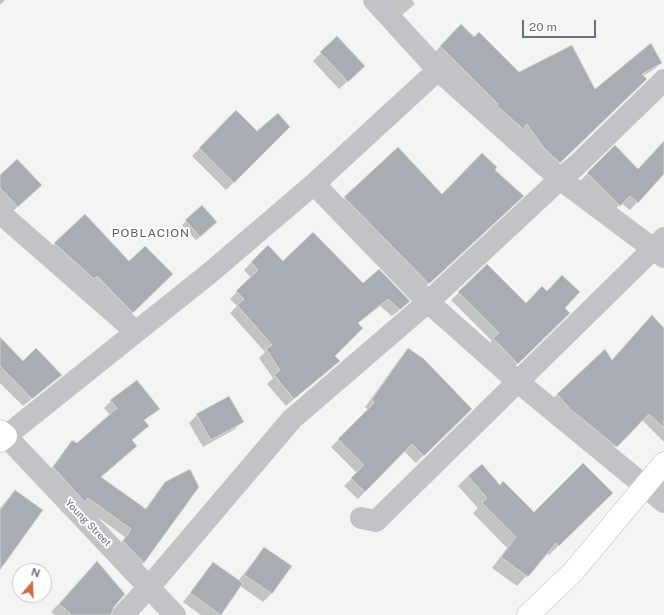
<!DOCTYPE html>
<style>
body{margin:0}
#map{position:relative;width:664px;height:615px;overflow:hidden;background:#f4f5f2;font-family:"Public Sans",sans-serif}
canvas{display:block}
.north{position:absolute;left:12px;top:563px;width:40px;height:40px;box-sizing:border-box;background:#fff;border:1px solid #c2c7cc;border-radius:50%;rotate:19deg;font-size:11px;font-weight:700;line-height:16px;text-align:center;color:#67727f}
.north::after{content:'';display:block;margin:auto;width:14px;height:18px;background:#cc6d3a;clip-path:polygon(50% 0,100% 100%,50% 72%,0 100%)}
.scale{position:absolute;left:522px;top:20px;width:74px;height:18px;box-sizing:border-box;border:2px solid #67727f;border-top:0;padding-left:5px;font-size:12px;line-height:14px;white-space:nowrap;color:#67727f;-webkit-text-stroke:3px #fff;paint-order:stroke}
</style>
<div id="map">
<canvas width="664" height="615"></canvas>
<div class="north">N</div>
<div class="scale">20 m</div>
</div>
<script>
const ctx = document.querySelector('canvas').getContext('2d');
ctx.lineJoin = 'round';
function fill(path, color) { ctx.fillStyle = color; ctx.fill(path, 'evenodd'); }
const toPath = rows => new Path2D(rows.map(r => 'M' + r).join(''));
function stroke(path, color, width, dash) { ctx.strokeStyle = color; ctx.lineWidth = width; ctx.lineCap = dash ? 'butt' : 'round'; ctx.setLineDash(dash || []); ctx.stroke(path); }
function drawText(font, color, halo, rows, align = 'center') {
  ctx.font = font + ' "Public Sans",sans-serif'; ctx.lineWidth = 4; ctx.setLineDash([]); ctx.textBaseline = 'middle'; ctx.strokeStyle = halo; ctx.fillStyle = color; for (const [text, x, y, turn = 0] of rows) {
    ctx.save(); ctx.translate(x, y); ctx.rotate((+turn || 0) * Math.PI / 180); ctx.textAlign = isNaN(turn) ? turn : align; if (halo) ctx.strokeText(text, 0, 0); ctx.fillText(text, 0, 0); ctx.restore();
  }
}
fill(toPath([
 [0,0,5,0,0,5],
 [376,0,412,0,415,4,395,21],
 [461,25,519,73,594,91,661,63,653,70,643,76,645,79,552,169,433,54],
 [321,53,356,74,339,89,313,61],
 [236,112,257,132,289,127,226,190,192,156],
 [664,144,664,173,630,210,621,203,612,213,580,181,615,147,638,170],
 [398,148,442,195,493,170,513,205,419,292,336,207],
 [0,176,32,193,9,215,0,205],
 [202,206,216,222,196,240,182,225],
 [85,215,129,262,171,274,125,320,46,252],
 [252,262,283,262,363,284,379,271,401,309,392,316,380,306,357,324,334,356,338,361,286,406,267,384,273,378,259,358,265,352,230,313,237,306,230,299,251,278,244,270],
 [487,266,526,304,564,308,568,313,510,371,486,347,492,341,451,300],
 [652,316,664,329,664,442,642,420,609,453,550,401,605,351,612,361],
 [0,338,23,362,61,375,23,406,0,383],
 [408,349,470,409,416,463,404,451,358,499,344,486,357,473,331,447,368,410,365,407,401,357],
 [111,401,158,409,144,421,148,426,131,441,100,477,145,509,165,483,198,487,143,563,136,570,116,549,125,537,81,505,46,475,72,441,77,444,110,415,104,408],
 [197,415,243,421,235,429,203,447,189,423],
 [468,476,500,486,534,513,611,493,549,555,547,553,517,586,492,568,507,548,473,513,478,508,458,486],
 [664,481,664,500,656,492],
 [15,491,0,568,0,508],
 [264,548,290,567,271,594,263,602,240,586,219,615,201,615,183,602,213,563,238,581],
 [89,571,110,615,55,615,51,612]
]), '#0003');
const building = toPath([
 [461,24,474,37,479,32,519,72,572,45,595,89,651,43,662,63,642,74,647,79,560,163,544,148,527,124,523,129,497,106,498,104,440,46,461,24],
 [337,36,365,66,348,82,320,52,337,36],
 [236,110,257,131,278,113,290,127,234,183,199,148,236,110],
 [664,141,664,174,638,203,630,196,620,206,587,173,615,145,638,169,664,141],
 [398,147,442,194,482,153,497,167,495,170,524,196,429,284,344,197,398,147],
 [17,159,42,185,18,207,0,188,0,175,17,159],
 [202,205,217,222,200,237,185,220,202,205],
 [85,214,129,261,145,246,173,274,133,313,97,276,94,279,54,243,85,214],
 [313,232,363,283,379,269,410,301,400,310,388,299,358,323,363,328,335,356,340,361,294,399,274,375,280,370,266,349,272,345,237,305,244,299,236,291,258,270,251,262,268,245,283,261,313,232],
 [487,264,526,303,542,286,547,291,562,275,580,292,565,308,570,313,518,364,493,338,499,333,458,292,487,264],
 [652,315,664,328,664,428,649,414,617,447,570,409,557,394,605,349,612,360,652,315],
 [0,337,23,361,36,348,62,375,32,399,0,366,0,337],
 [408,348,424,359,472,409,424,456,412,444,365,492,351,478,364,465,338,439,374,403,372,399,408,348],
 [137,380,160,409,144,420,149,426,132,440,137,446,101,477,146,509,165,482,190,469,199,487,144,563,123,541,131,529,88,498,85,502,53,467,72,440,77,443,117,408,110,400,137,380],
 [229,396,244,422,211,440,196,414,229,396],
 [583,463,613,493,559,546,556,543,528,577,501,557,516,537,482,503,487,498,468,476,482,464,500,485,503,481,534,512,583,463],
 [15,490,43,510,0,570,0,510,15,490],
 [264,547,292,566,272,594,244,575,264,547],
 [97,561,125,594,114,607,111,615,72,615,59,604,97,561],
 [213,562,243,583,221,615,190,593,213,562]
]);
fill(building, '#a7adb3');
stroke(building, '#d6d6d4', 1);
const secondary = toPath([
 [0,431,6,436,0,441],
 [528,615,573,572,664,463]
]);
stroke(secondary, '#b3b7bb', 23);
stroke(toPath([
 [374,0,438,70,560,179,664,257],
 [314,184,428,302,517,381,664,502],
 [0,213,135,331],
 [361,518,376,521,664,238],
 [123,615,150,586,292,419,428,302,560,179,577,165,664,80],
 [175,615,6,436,211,272,314,184,438,70]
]), '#c1c3c6', 22);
stroke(secondary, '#fff', 22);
drawText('10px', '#67727f', '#fff', [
 ["Young Street",88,523,46]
]);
ctx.letterSpacing = '1px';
drawText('12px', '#545c65', '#fff', [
 ["POBLACION",151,233]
]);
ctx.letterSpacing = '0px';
</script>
